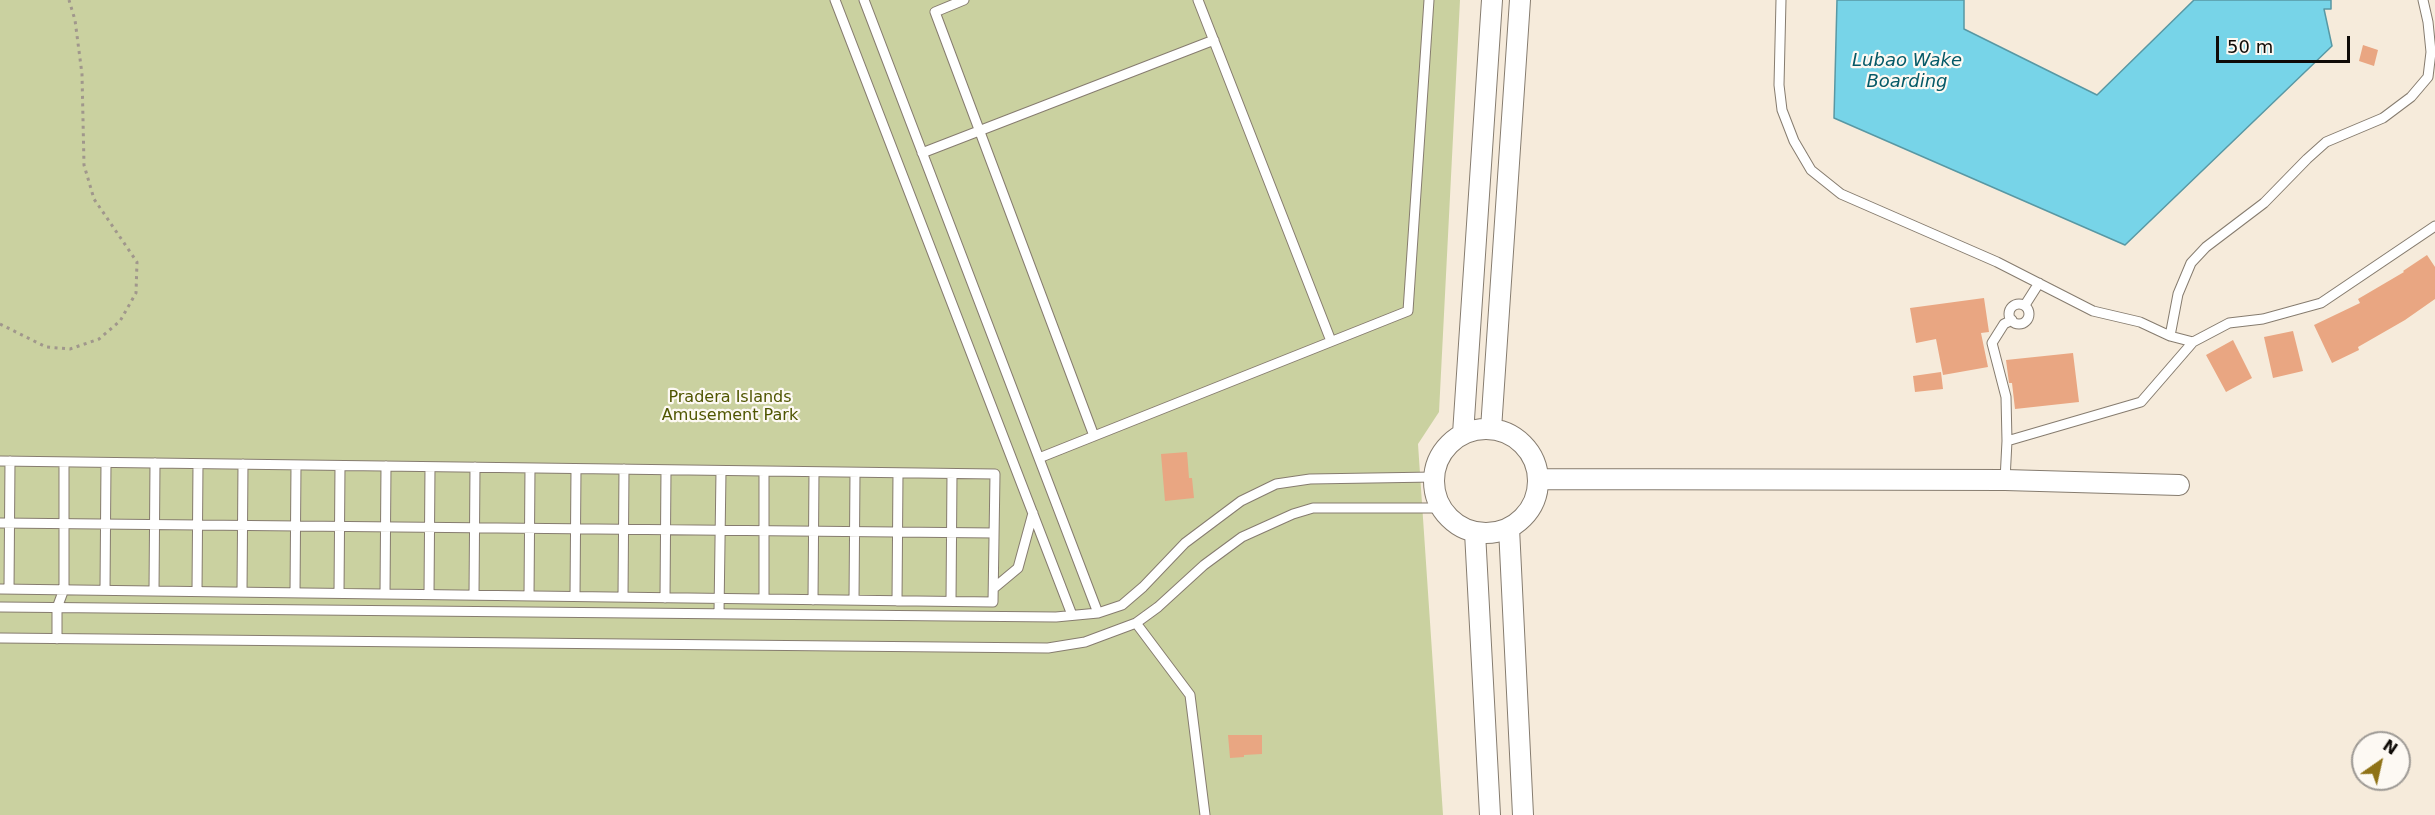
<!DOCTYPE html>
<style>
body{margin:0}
#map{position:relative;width:2435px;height:815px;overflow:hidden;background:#f6ebdb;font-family:"DejaVu Sans",sans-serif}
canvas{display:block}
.north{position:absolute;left:2351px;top:731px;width:60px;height:60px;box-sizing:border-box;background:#fdf9f3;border:2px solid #9e9a95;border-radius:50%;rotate:34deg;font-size:16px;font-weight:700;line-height:24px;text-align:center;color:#0f0b07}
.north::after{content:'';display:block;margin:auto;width:21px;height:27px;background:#8f7216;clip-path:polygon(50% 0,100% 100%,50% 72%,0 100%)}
.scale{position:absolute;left:2216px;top:36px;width:134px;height:27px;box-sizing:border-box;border:3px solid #0f0b07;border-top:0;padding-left:8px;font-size:18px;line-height:21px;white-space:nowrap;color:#0f0b07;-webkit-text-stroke:4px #fdf9f3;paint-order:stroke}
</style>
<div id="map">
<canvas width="2435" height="815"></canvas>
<div class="north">N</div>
<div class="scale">50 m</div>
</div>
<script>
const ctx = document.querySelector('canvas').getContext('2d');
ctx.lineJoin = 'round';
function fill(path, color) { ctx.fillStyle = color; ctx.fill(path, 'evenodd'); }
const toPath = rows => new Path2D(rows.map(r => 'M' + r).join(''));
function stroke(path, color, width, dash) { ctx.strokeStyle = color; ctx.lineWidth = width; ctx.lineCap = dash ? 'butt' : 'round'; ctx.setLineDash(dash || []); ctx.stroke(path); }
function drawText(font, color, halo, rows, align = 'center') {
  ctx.font = font + ' "DejaVu Sans",sans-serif'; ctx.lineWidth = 4.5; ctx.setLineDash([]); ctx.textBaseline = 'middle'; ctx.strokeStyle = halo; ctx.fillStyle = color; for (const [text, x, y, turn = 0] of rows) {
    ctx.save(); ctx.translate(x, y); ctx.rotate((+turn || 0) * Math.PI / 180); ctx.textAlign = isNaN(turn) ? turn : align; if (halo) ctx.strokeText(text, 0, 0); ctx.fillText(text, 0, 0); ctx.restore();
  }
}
fill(toPath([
 [0,0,1460,0,1439,412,1418,444,1443,815,0,815]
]), '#cad1a0');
const water = toPath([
 [1837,0,1964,0,1964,29,2097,95,2194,0,2331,0,2331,9,2324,9,2332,46,2125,245,1834,118,1837,0]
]);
fill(water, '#77d4e8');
stroke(water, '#5898a4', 1.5);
fill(toPath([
 [2363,45,2378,50,2374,66,2359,61],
 [2427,255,2435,267,2435,299,2405,320,2358,347,2359,350,2332,363,2314,325,2360,303,2358,299,2404,272,2403,271],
 [1984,298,1989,332,1981,333,1988,367,1943,375,1936,339,1916,343,1910,308],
 [2293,331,2303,371,2273,378,2264,337],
 [2233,340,2252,378,2226,392,2206,355],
 [2073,353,2079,402,2015,409,2012,383,2009,383,2006,360],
 [1941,372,1943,389,1915,392,1913,376],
 [1187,452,1189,478,1192,478,1194,498,1165,501,1161,454],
 [1228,735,1262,735,1262,754,1244,755,1244,757,1230,758]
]), '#e9a682');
const service = toPath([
 [835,0,1072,615],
 [864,0,1098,613],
 [964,0,935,12,1094,436],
 [1198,0,1331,341],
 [1781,0,1779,85,1782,110,1794,141,1811,170,1841,194,1997,262,2093,311,2140,322,2170,336,2178,294,2191,263,2206,247,2264,203,2307,159,2326,142,2383,118,2411,97,2428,77,2431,52,2428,22,2423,0],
 [922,153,1214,40],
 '2009 314a10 10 0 1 1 20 0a10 10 0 1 1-20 0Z',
 [2025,305,2039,283],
 [2170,336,2193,342,2229,323,2263,319,2321,303,2435,226],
 [2007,441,2141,402,2193,342],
 [1039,458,1408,311,1429,0],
 [0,461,995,474,993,602,0,589],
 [2005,480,2007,441,2006,397,1992,343,2004,324,2012,320],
 [0,523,994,533],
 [994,588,1018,568,1033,513],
 [9,589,10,461],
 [105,590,106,463],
 [154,591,155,463],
 [197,591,198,464],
 [242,592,243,464],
 [295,593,296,465],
 [339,593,340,466],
 [385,594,386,466],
 [429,594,430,467],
 [474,595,475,467],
 [529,596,530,468],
 [575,596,576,469],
 [623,597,624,469],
 [665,598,666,470],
 [764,599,764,471],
 [813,600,814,472],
 [854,600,855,473],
 [897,601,898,473],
 [951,601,952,474],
 [0,607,1056,617,1098,613,1122,605,1143,587,1185,543,1241,501,1276,484,1310,479,1434,477],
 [719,613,721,471],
 [1136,623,1190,695,1205,815],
 [0,638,1048,648,1085,642,1136,623,1158,607,1204,565,1242,537,1293,514,1313,508,1441,508],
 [57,639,57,608,64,589,64,462]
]);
const minor = toPath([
 '1434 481a52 52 0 1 1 104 0a52 52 0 1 1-104 0Z',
 [1491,429,1520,0],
 [1463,434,1492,0],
 [1538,479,2005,480,2179,485],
 [1509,528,1523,815],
 [1475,532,1490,815]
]);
stroke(service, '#867c6f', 11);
stroke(minor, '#867c6f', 22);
stroke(toPath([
 [0,324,46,347,70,349,99,339,120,321,136,293,137,262,94,199,84,165,82,74,75,20,69,0]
]), '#a0978c', 3, [3, 4.5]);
stroke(service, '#fff', 9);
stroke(minor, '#fff', 20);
drawText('16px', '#4f5500', '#fdf9f3', [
 ["Pradera Islands",730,398],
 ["Amusement Park",730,416]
]);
drawText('italic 18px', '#045967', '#fdf9f3', [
 ["Lubao Wake",1907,61],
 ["Boarding",1907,82]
]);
</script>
